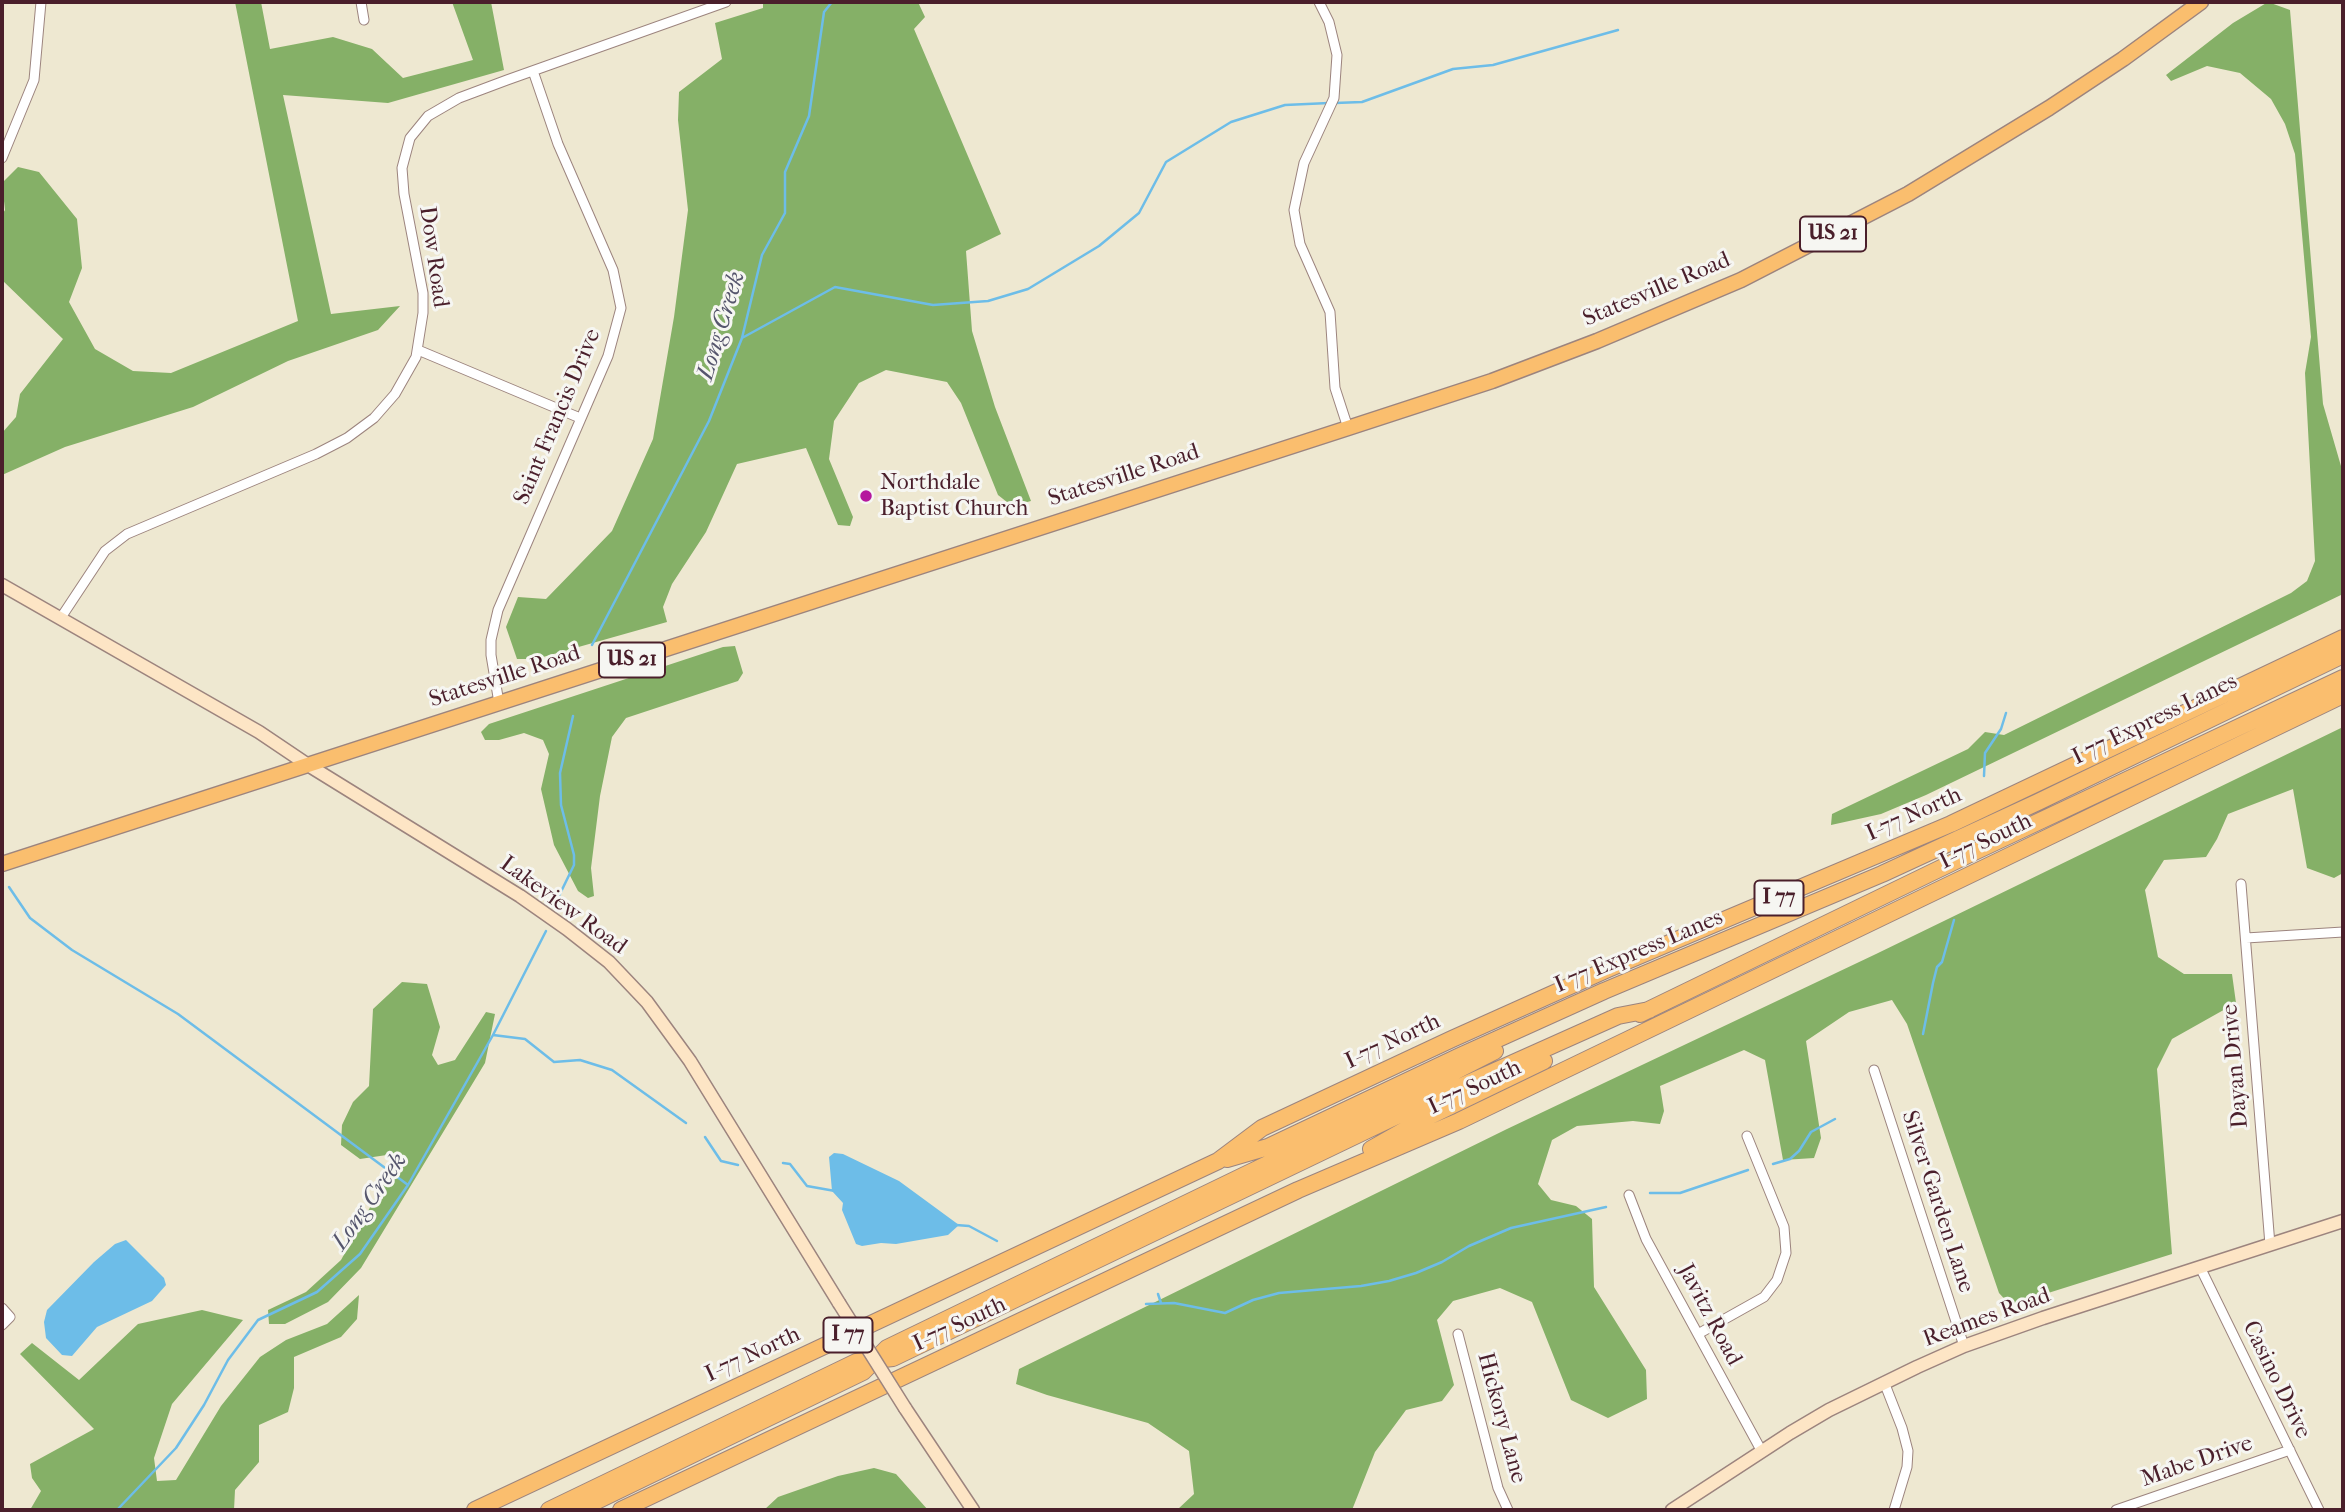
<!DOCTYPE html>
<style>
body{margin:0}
#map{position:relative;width:2345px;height:1512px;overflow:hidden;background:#eee8d1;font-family:"IM FELL French Canon",serif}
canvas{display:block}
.frame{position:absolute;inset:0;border:4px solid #4a1f2b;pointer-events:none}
</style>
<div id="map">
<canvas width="2345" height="1512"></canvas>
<div class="frame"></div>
</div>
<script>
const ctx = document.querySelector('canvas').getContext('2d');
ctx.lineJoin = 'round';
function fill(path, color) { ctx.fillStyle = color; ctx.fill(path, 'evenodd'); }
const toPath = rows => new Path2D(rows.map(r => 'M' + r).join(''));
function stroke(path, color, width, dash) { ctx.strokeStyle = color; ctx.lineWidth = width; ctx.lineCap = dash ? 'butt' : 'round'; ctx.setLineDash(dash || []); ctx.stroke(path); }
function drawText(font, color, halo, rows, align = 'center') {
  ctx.font = font + ' "IM FELL French Canon",serif'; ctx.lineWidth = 6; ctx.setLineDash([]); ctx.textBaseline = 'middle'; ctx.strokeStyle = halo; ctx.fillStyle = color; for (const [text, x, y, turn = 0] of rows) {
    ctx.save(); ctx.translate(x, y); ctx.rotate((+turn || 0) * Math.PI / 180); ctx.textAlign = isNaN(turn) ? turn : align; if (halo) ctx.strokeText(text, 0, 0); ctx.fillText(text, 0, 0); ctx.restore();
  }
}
fill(toPath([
 [235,2,261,2,270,49,333,37,372,49,403,78,473,60,452,2,491,2,504,70,388,103,283,95,331,314,400,306,378,330,288,361,193,407,65,447,2,475,2,433,16,417,20,394,63,339,2,280,2,215,5,210,2,183,18,167,39,172,77,219,82,268,69,302,95,349,133,371,171,373,298,321],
 [763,2,918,2,925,17,914,29,1001,234,966,251,972,331,995,407,1031,501,1012,506,998,495,961,403,947,382,886,370,859,383,834,421,829,459,853,517,850,526,838,525,806,448,737,464,706,532,672,584,663,607,667,622,536,659,517,659,506,627,518,597,546,599,612,531,653,439,674,317,688,210,678,120,679,92,722,59,715,23,763,8],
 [2268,2,2290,10,2323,404,2343,473,2343,594,1926,795,1881,814,1831,825,1832,814,1968,749,1985,732,2004,735,2291,593,2307,581,2315,561,2305,373,2311,337,2295,154,2285,124,2271,99,2240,73,2207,66,2171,81,2166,75,2233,23],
 [735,646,743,673,738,681,626,718,612,737,600,796,591,868,594,896,588,898,578,891,554,845,541,789,549,754,543,740,524,733,499,740,485,740,481,732,489,724,723,647],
 [2343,727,2343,873,2334,878,2307,868,2293,789,2228,814,2217,839,2206,857,2164,860,2145,890,2158,957,2184,974,2232,974,2236,1003,2172,1039,2157,1069,2172,1254,2010,1305,1999,1293,1907,1024,1892,1000,1849,1012,1806,1041,1821,1138,1814,1158,1783,1160,1765,1060,1744,1050,1660,1086,1664,1111,1660,1124,1633,1121,1577,1126,1552,1140,1538,1184,1551,1200,1576,1206,1592,1219,1594,1287,1646,1370,1647,1399,1608,1418,1571,1400,1532,1302,1500,1288,1453,1301,1437,1320,1454,1385,1442,1401,1406,1410,1375,1452,1352,1510,1177,1510,1194,1494,1189,1451,1148,1423,1047,1395,1016,1384,1019,1369,1507,1129,1876,954],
 [402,982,427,984,440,1027,432,1055,438,1065,455,1060,486,1012,495,1014,485,1063,361,1268,328,1302,285,1324,269,1324,268,1310,306,1292,341,1260,400,1153,360,1159,341,1145,342,1125,353,1102,369,1086,373,1009],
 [359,1295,357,1319,341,1337,294,1357,294,1388,288,1412,259,1425,259,1462,235,1490,234,1510,30,1510,41,1491,32,1478,30,1464,94,1429,20,1354,32,1343,79,1380,138,1324,202,1310,243,1320,172,1404,154,1458,157,1481,176,1480,221,1406,260,1357,286,1340,327,1324],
 [874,1468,896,1474,928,1510,764,1510,778,1497,838,1476]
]), '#85b067');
fill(toPath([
 [834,1153,843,1154,899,1181,959,1225,948,1235,896,1244,881,1243,862,1246,856,1244,842,1210,843,1203,832,1191,829,1157],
 [126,1240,164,1278,166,1285,152,1301,97,1327,72,1356,62,1355,46,1338,44,1322,47,1310,94,1262,115,1244]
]), '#6dbde8');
stroke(toPath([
 [1335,103,1362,102,1453,69,1493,65,1618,30],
 [742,338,835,287,933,305,988,301,1028,289,1099,246,1139,213,1166,162,1231,122,1285,105,1329,103],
 [592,645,709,421,742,338,762,255,785,213,785,172,809,116,824,12,832,2],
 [1984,776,1985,753,2001,729,2006,713],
 [9,887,30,918,72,950,178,1014,408,1185],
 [557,900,574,865,574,855,561,805,560,773,573,716],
 [1923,1034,1933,983,1937,967,1942,962,1954,920],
 [493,1035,525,1039,554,1062,580,1060,612,1070,686,1123],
 [705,1137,721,1161,738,1165],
 [783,1163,790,1164,807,1186,835,1191],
 [1773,1164,1790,1159,1799,1151,1811,1132,1835,1119],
 [1650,1193,1680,1193,1748,1170],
 [956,1225,969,1226,997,1241],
 [1158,1294,1161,1303],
 [1146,1304,1174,1303,1225,1313,1253,1300,1279,1293,1361,1286,1389,1281,1416,1273,1442,1262,1469,1246,1511,1228,1606,1207],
 [117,1510,176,1448,204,1405,228,1360,258,1320,317,1292,360,1254,408,1185,493,1035,546,931]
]), '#6dbde8', 2.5);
const street = toPath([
 [361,2,364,20],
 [1319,2,1329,22,1337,55,1334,98,1304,163,1294,210,1300,244,1330,312,1335,388,1348,428],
 [2,158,34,80,41,2],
 [418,350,580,418],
 [60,619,105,551,127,534,316,454,347,438,374,418,395,394,416,357,423,313,423,293,404,194,402,168,410,138,428,116,459,98,507,80,726,2],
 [499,703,491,655,491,640,498,610,608,356,621,308,613,270,558,144,533,71],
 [2241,884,2270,1245],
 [2246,938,2343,932],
 [1874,1070,1964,1346],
 [1629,1195,1646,1239,1761,1450],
 [2200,1267,2319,1510],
 [2,1308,10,1317,2,1325],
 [1458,1334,1498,1488,1508,1510],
 [1698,1334,1764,1297,1777,1280,1786,1253,1784,1227,1747,1136],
 [1884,1382,1902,1428,1908,1451,1907,1467,1894,1510],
 [2116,1510,2290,1450]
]);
const secondary = toPath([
 [2,585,259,732,308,765,520,896,567,929,609,962,647,1002,690,1061,839,1303],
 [905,1408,973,1510],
 [1672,1510,1790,1433,1829,1410,1917,1367,1964,1346,2043,1318,2343,1221]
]);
const primary = toPath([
 [2,864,1348,428,1492,381,1597,341,1741,280,1908,194,2049,108,2123,59,2201,2]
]);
const highway = toPath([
 [1640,1014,1970,854,2343,678],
 [1371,1149,1426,1118,1544,1061],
 [1227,1159,1268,1147,1460,1056,1604,991,1882,874,2038,802,2343,655],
 [475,1510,1218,1161,1262,1128,1452,1039,1608,969,1951,824,2343,638],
 [549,1510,856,1362,893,1358,1428,1101,1618,1016,1649,1010],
 [578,1510,863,1372,887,1348,1373,1113,1495,1051],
 [621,1510,1298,1190,1459,1121,2343,695]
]);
stroke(street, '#9c847e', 11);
stroke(secondary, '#9c847e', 15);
stroke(primary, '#9c847e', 17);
stroke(highway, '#9c847e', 18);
stroke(street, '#fff', 9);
stroke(secondary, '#fde5c5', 12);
stroke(primary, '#fabe6e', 14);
stroke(highway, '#fabe6e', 16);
const secondaryBridge = toPath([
 [839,1303,905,1408]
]);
stroke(secondaryBridge, '#9c847e', 15, []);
stroke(secondaryBridge, '#fde5c5', 12);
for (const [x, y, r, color] of [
 [866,496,7,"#b5179e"]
]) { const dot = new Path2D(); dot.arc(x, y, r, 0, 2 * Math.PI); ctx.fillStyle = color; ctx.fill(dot); stroke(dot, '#f6f6f2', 2.5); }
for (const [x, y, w] of [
 [1833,234,66],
 [632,660,66],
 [1779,898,49],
 [848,1335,49]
]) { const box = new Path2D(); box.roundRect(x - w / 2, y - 17.5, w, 35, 5); ctx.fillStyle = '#f6f6f2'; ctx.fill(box); stroke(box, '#4a1f2b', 2); }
drawText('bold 21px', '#4a1f2b', null, [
 ["US 21",1833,234],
 ["US 21",632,660],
 ["I 77",1779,898],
 ["I 77",848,1335]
]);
drawText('23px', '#4a1f2b', '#f6f6f2', [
 ["Dow Road",433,257,82],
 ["Statesville Road",1657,290,-23],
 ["Saint Francis Drive",558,417,-67],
 ["Statesville Road",1124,476,-18],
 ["Statesville Road",505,677,-18],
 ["I 77 Express Lanes",2155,720,-26],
 ["I-77 North",1914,815,-24],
 ["I-77 South",1986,842,-26],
 ["Lakeview Road",563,906,36],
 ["I 77 Express Lanes",1639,952,-23],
 ["I-77 North",1393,1042,-25],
 ["Dayan Drive",2236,1066,-95],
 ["I-77 South",1475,1088,-25],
 ["Silver Garden Lane",1937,1202,72],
 ["Javitz Road",1709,1315,62],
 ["Reames Road",1987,1318,-20],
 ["I-77 South",960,1325,-25],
 ["I-77 North",753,1355,-25],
 ["Casino Drive",2276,1380,64],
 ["Hickory Lane",1501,1418,75],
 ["Mabe Drive",2197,1462,-19]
]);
drawText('23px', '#4a1f2b', '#f6f6f2', [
 ["Northdale",880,483],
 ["Baptist Church",880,509]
], 'left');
drawText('italic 24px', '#56566d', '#f6f6f2', [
 ["Long Creek",722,326,-73],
 ["Long Creek",370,1202,-55]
]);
</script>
